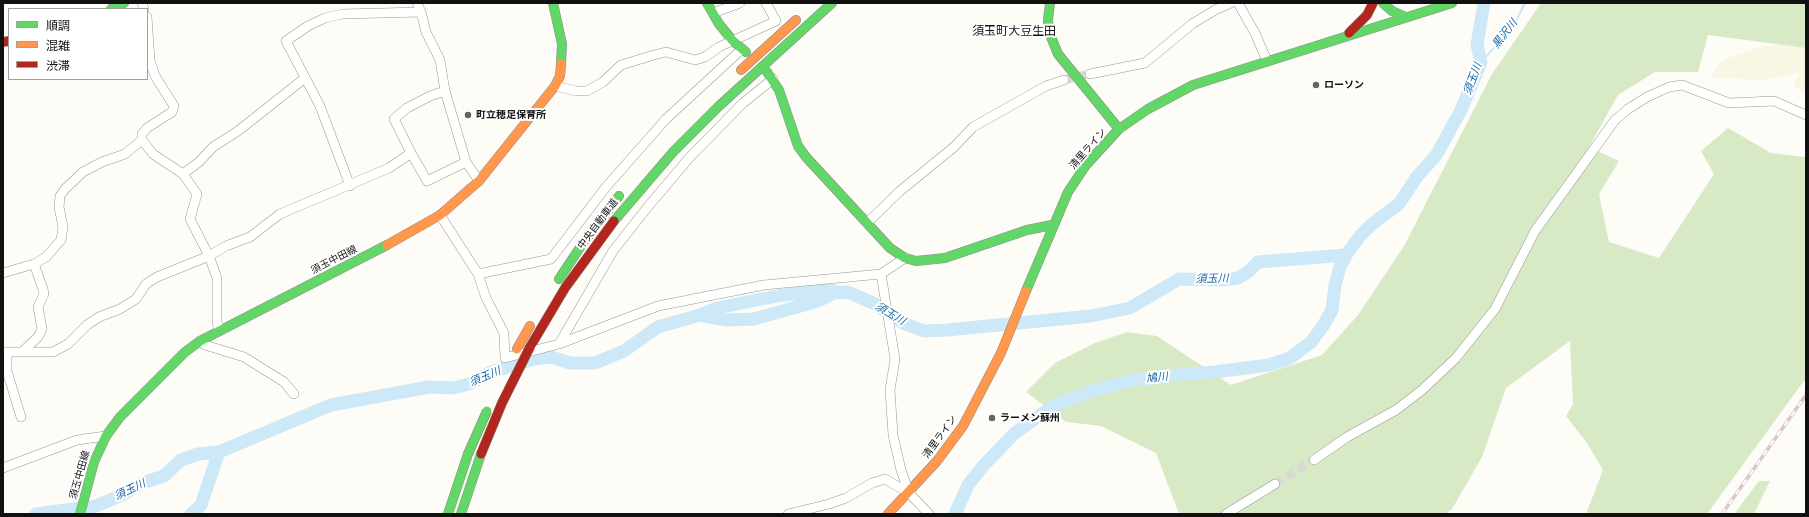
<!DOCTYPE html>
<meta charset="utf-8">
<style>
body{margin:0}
#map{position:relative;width:1809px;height:517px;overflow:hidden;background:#fdfcf7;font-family:"PT Serif","Noto Sans JP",serif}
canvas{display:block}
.frame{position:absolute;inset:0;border:4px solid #111;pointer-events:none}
.legend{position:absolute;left:8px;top:8px;width:140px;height:72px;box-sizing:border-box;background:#fff;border:1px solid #a0a0a0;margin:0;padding:5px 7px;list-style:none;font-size:12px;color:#111}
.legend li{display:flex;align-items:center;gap:8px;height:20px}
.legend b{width:20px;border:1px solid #a0a0a0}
</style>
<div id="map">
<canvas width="1809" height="517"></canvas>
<div class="frame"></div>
<ul class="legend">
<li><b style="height:5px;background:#63d668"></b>順調</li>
<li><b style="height:5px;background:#ff974d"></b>混雑</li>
<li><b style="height:5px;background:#b3261e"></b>渋滞</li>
</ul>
</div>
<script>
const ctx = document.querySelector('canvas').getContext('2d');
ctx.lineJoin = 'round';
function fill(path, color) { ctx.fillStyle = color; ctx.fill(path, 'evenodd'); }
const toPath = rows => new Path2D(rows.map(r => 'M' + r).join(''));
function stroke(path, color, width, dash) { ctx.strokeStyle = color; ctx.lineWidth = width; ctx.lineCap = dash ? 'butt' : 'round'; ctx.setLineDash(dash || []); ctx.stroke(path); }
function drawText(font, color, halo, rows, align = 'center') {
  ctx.font = font + ' "PT Serif","Noto Sans JP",serif'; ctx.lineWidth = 4; ctx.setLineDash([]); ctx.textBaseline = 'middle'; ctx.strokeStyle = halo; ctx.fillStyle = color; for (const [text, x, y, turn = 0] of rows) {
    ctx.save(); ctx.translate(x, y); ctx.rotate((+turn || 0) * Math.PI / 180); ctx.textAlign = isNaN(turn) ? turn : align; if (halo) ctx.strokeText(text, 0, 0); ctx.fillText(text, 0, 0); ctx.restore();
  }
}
fill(toPath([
 [1806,43,1806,92,1793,87,1798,73,1766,80,1711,78,1717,66,1725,59,1762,46]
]), '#f9f7e4');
fill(toPath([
 [1541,3,1806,3,1806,48,1708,35,1698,72,1655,72,1618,95,1589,147,1619,161,1599,194,1609,242,1659,258,1714,174,1701,151,1728,128,1771,153,1806,157,1806,378,1707,514,1586,514,1603,470,1587,443,1566,416,1573,404,1570,341,1506,388,1482,457,1452,509,1445,514,1179,514,1156,453,1101,426,1066,422,1026,392,1055,363,1095,343,1127,332,1157,336,1231,385,1322,355,1358,315,1404,246,1492,74],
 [1759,481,1770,481,1754,514,1734,514]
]), '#d8eac5');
stroke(toPath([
 [1481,62,1513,27,1525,3]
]), '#cde8f7', 2);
stroke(toPath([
 [700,315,717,308,777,296,825,290,835,291],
 [36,514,96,506,124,494,142,483,164,476,181,460,198,454,219,452,331,405,429,387,453,388,469,384,491,372,534,359,551,357,570,363,595,363,624,351,658,327,700,315,726,320,754,319,818,301,834,293,848,292,875,304,905,324,924,331,947,330,1091,316,1130,308,1179,279,1223,280,1238,278,1248,272,1258,262,1346,255],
 [191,514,201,505,219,452],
 [955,514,968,485,983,466,1015,433,1053,406,1094,390,1134,380,1164,376,1215,372,1269,365,1290,358,1311,342,1323,326,1332,310,1335,285,1340,267,1346,255,1360,236,1372,224,1399,204,1416,178,1437,154,1461,110,1481,62,1477,45,1484,3]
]), '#cde8f7', 13);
stroke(toPath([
 [1064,80,1090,74],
 [1275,484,1314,460]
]), '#dad9d4', 9, [9, 4.5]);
const street = toPath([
 [142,3,144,9],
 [417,3,421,12,426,32,440,60,445,91,466,162,479,181],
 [1238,3,1255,33,1267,61],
 [713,13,740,3],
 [1090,74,1145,63,1192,24,1215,10,1231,3],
 [555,86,576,91,587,91,603,82,621,65,654,55,666,52,695,60,705,57,719,47,776,21,766,3],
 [142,140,153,154,183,174,197,194,190,219,209,256,217,278,217,322,219,331],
 [411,153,394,119,407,108,430,96,445,91],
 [183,174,199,162,213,147,238,131,305,78],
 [350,186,320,106,286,41,308,26,325,18,342,14,421,12],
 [440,215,478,274,486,298,504,333,505,358,559,344,658,306,764,285,881,274,905,258],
 [867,223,900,191,954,147,973,127,1046,86,1064,80],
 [3,273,34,264,46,257,61,240,63,227,59,207,60,196,65,189,83,172,102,162,125,154,142,140,142,134,147,128,172,112,174,106,155,76,150,61,147,17],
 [478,274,551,259,606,187,666,119,742,49],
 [881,274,895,359,890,390,893,435,901,470,909,493],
 [200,341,205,345,244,357,284,382,294,394],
 [559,344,613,251,646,209,690,157,743,103,773,79],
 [3,352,53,352,68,344,87,325,99,317,120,309,136,299,146,284,157,277,209,256,226,246,250,237,280,214,389,168,411,153,427,181,466,162],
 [7,352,7,371,21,417],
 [22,352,38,337,42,329,38,307,44,294,43,289,34,264],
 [1314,460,1347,437,1396,410,1422,390,1456,358,1495,309,1535,231,1615,120,1628,109,1647,97,1669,87,1682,85,1729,103,1774,101,1806,115],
 [3,468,77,440,106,436],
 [788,514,829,504,846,498,872,483,885,479,909,493,929,514],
 [1226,514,1275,484]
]);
const fast = toPath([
 [553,3,562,44,561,64],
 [707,3,719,24,733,41,746,52],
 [1050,3,1048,20,1049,32,1058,54,1119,129],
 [1383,3,1392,11,1406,17],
 [111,9,124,3],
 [767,72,779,90,798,146,806,157,890,248,905,258,916,261,945,258,1027,230,1052,225],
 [614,221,673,152,719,106,832,3],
 [559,279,583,243,619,196],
 [1026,291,1068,192,1086,165,1119,129,1148,109,1193,85,1452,3],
 [80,514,94,462,106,436,120,417,185,352,200,341,387,245],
 [448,514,468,454],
 [461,514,481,454]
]);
const slow = toPath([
 [741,70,796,20],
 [387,245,440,215,479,181,555,86,560,76,561,64],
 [517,349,530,326],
 [888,514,937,461,963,426,1001,353,1026,291]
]);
const jam = toPath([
 [1349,33,1367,15,1373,3],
 [3,42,9,41],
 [530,347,565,288,614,221]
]);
stroke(street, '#979795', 10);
stroke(fast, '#8e8d8b', 10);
stroke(slow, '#8e8d8b', 10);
stroke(jam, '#8e8d8b', 10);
stroke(street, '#fffffe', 9);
stroke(fast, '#63d668', 9);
stroke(slow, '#ff974d', 9);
stroke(jam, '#b3261e', 9);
const rail = toPath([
 [1722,514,1806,395]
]);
stroke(rail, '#d9c6c7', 3.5);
stroke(rail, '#fff', 2, [6]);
const fastBridge = toPath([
 [468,454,487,411]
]);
const jamBridge = toPath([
 [481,454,502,403,530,347]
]);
stroke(fastBridge, '#858482', 10, []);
stroke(jamBridge, '#858482', 10, []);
stroke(fastBridge, '#63d668', 9);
stroke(jamBridge, '#b3261e', 9);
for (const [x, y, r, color] of [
 [1316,85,4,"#646362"],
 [468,115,4,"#646362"],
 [992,418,4,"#646362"]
]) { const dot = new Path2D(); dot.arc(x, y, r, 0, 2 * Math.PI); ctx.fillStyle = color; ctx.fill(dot); stroke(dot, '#fff', 1.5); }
drawText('bold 10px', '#111', '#fff', [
 ["ローソン",1324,85],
 ["町立穂足保育所",476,115],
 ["ラーメン蘇州",1000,418]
], 'left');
drawText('10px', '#111', '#fff', [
 ["清里ライン",1088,149,-49],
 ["中央自動車道",598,224,-53],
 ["須玉中田線",334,260,-27],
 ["清里ライン",940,437,-54],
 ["須玉中田線",80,475,-74]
]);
drawText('italic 11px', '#1768a6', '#fff', [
 ["黒沢川",1505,34,-52],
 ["須玉川",1473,79,-70],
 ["須玉川",1212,279,-1],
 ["須玉川",890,314,31],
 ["須玉川",485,377,-23],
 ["鳩川",1157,378,-6],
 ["須玉川",130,490,-26]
]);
drawText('12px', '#111', '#fff', [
 ["須玉町大豆生田",1014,32]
]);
</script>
